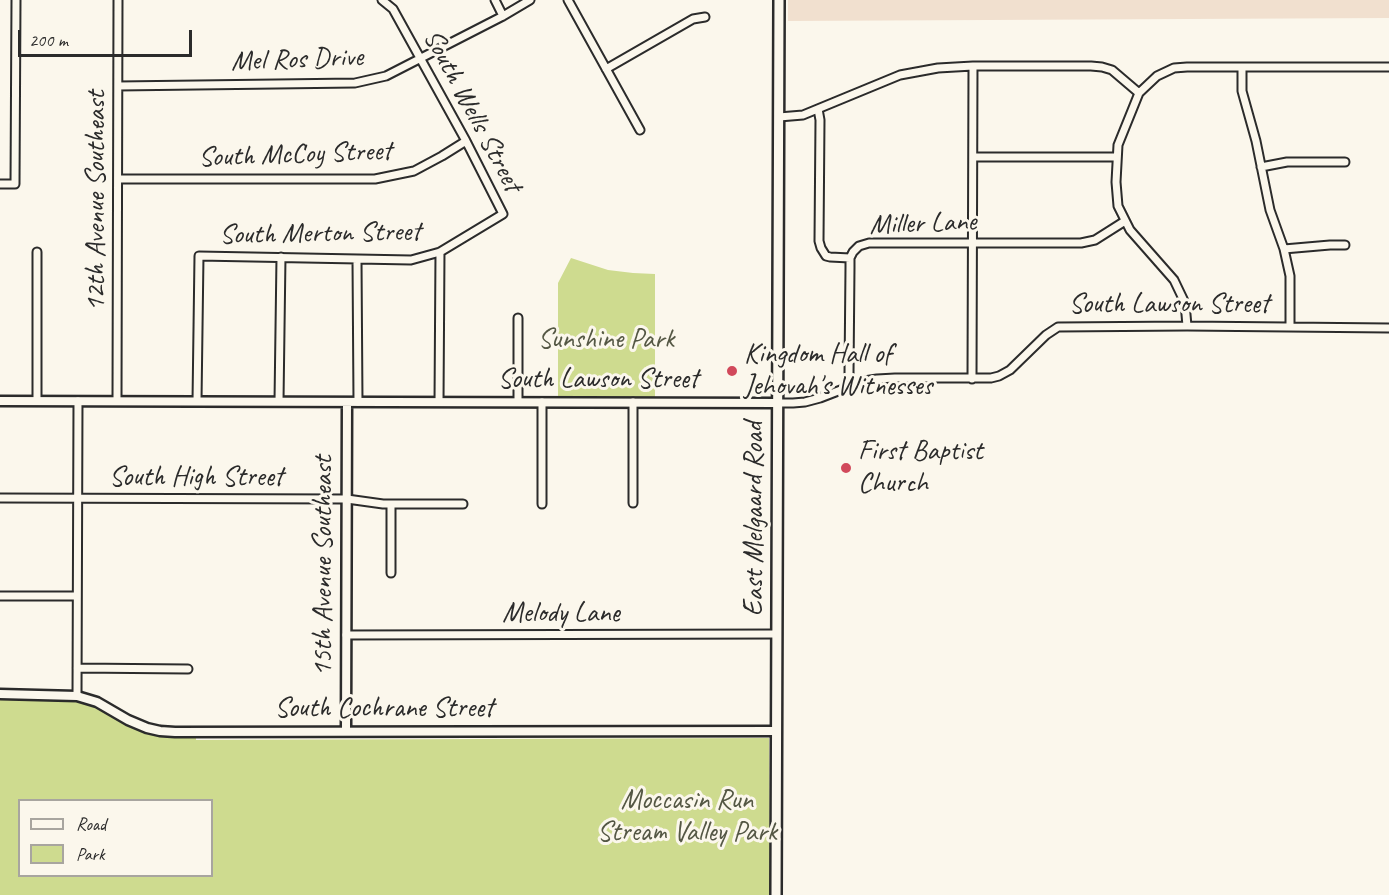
<!DOCTYPE html>
<style>
body{margin:0}
#map{position:relative;width:1389px;height:895px;overflow:hidden;background:#fbf7ec;font-family:Caveat,sans-serif}
canvas{display:block}
.legend{position:absolute;left:18px;top:799px;width:195px;height:78px;box-sizing:border-box;background:#fbf7ec;border:2px solid #a8a59f;margin:0;padding:8px 10px;list-style:none;font-size:18px;color:#2b2b2b}
.legend li{display:flex;align-items:center;gap:12px;height:30px}
.legend b{width:30px;border:2px solid #a8a59f}
.scale{position:absolute;left:18px;top:30px;width:174px;height:27px;box-sizing:border-box;border:3px solid #2b2b2b;border-top:0;padding-left:8px;font-size:18px;line-height:21px;white-space:nowrap;color:#2b2b2b;-webkit-text-stroke:4px #fbf7ec;paint-order:stroke}
</style>
<div id="map">
<canvas width="1389" height="895"></canvas>
<ul class="legend">
<li><b style="height:8px;background:#fbf7ec"></b>Road</li>
<li><b style="height:16px;background:#cedb8f"></b>Park</li>
</ul>
<div class="scale">200 m</div>
</div>
<script>
const ctx = document.querySelector('canvas').getContext('2d');
ctx.lineJoin = 'round';
function fill(path, color) { ctx.fillStyle = color; ctx.fill(path, 'evenodd'); }
const toPath = rows => new Path2D(rows.map(r => 'M' + r).join(''));
function stroke(path, color, width, dash) { ctx.strokeStyle = color; ctx.lineWidth = width; ctx.lineCap = dash ? 'butt' : 'round'; ctx.setLineDash(dash || []); ctx.stroke(path); }
function drawText(font, color, halo, rows, align = 'center') {
  ctx.font = font + ' Caveat,sans-serif'; ctx.lineWidth = 6; ctx.setLineDash([]); ctx.textBaseline = 'middle'; ctx.strokeStyle = halo; ctx.fillStyle = color; for (const [text, x, y, turn = 0] of rows) {
    ctx.save(); ctx.translate(x, y); ctx.rotate((+turn || 0) * Math.PI / 180); ctx.textAlign = isNaN(turn) ? turn : align; if (halo) ctx.strokeText(text, 0, 0); ctx.fillText(text, 0, 0); ctx.restore();
  }
}
fill(toPath([
 [788,0,1389,0,1389,18,788,21]
]), '#f1e0cf');
fill(toPath([
 [571,258,608,270,633,273,655,274,655,397,558,398,558,283],
 [0,699,68,700,82,702,95,707,126,725,145,733,167,737,196,737,196,740,769,738,770,895,0,895],
 [20,800,212,800,212,876,20,876]
]), '#cedb8f');
const minor = toPath([
 [495,0,503,16],
 [568,0,640,130],
 [1242,67,1242,91,1256,141,1270,210,1284,249,1290,276,1290,327],
 [606,69,693,19,705,17],
 [118,86,355,83,386,76,503,16,530,0],
 [1139,93,1118,145,1116,182,1118,206,1130,230,1174,280,1185,303,1187,326],
 [818,109,820,120,819,241,821,248,826,256,830,257,850,258],
 [779,117,803,115,900,75,938,68,973,66,1091,66,1102,67,1112,70,1139,93,1157,76,1174,68,1187,67,1389,67],
 [973,157,1117,157],
 [1261,167,1287,162,1345,162],
 [118,179,375,179,414,171,442,156,466,141],
 [0,184,15,184,16,0],
 [1284,249,1330,245,1345,245],
 [357,260,358,402],
 [518,318,518,402],
 [972,379,973,66],
 [852,385,849,373,850,267,850,258,853,252,859,246,869,243,1081,243,1095,240,1125,221],
 [37,401,37,252],
 [117,401,118,0],
 [197,401,199,256,411,260,440,252,503,214,466,141,393,9,382,0],
 [279,401,281,257],
 [439,402,440,252],
 [633,402,633,503],
 [778,403,793,403,805,402,820,398,864,381,877,379,895,378,991,378,999,376,1010,370,1046,335,1058,327,1187,326,1389,328],
 [0,498,347,499,383,504,463,504],
 [391,504,391,573],
 [542,504,542,402],
 [0,596,77,596],
 [346,635,777,634],
 [77,668,188,669],
 [77,696,78,401]
]);
const tertiary = toPath([
 [0,401,778,403],
 [0,694,77,696,97,702,128,720,147,728,160,731,175,732,776,731],
 [346,731,347,402]
]);
const secondary = toPath([
 [776,895,779,0]
]);
stroke(minor, '#2b2b2b', 11);
stroke(tertiary, '#2b2b2b', 13);
stroke(secondary, '#2b2b2b', 14);
stroke(minor, '#fbf7ec', 7);
stroke(tertiary, '#fbf7ec', 8);
stroke(secondary, '#fbf7ec', 9);
for (const [x, y, r, color] of [
 [732,371,6,"#d1495b"],
 [846,468,6,"#d1495b"]
]) { const dot = new Path2D(); dot.arc(x, y, r, 0, 2 * Math.PI); ctx.fillStyle = color; ctx.fill(dot); stroke(dot, '#fbf7ec', 2); }
drawText('28px', '#2b2b2b', '#fbf7ec', [
 ["Mel Ros Drive",297,60,-2],
 ["South Wells Street",472,111,62],
 ["South McCoy Street",295,155,-2],
 ["12th Avenue Southeast",97,201,-90],
 ["Miller Lane",923,224,-2],
 ["South Merton Street",320,234,-1],
 ["South Lawson Street",1169,305],
 ["South Lawson Street",598,380],
 ["South High Street",196,478],
 ["East Melgaard Road",755,519,-90],
 ["15th Avenue Southeast",324,566,-90],
 ["Melody Lane",561,614],
 ["South Cochrane Street",384,709]
]);
drawText('28px', '#545744', '#fbf7ec', [
 ["Sunshine Park",606,340],
 ["Moccasin Run",687,801],
 ["Stream Valley Park",687,833]
]);
drawText('28px', '#2b2b2b', '#fbf7ec', [
 ["Kingdom Hall of",744,355],
 ["Jehovah's Witnesses",744,387],
 ["First Baptist",858,452],
 ["Church",858,484]
], 'left');
</script>
